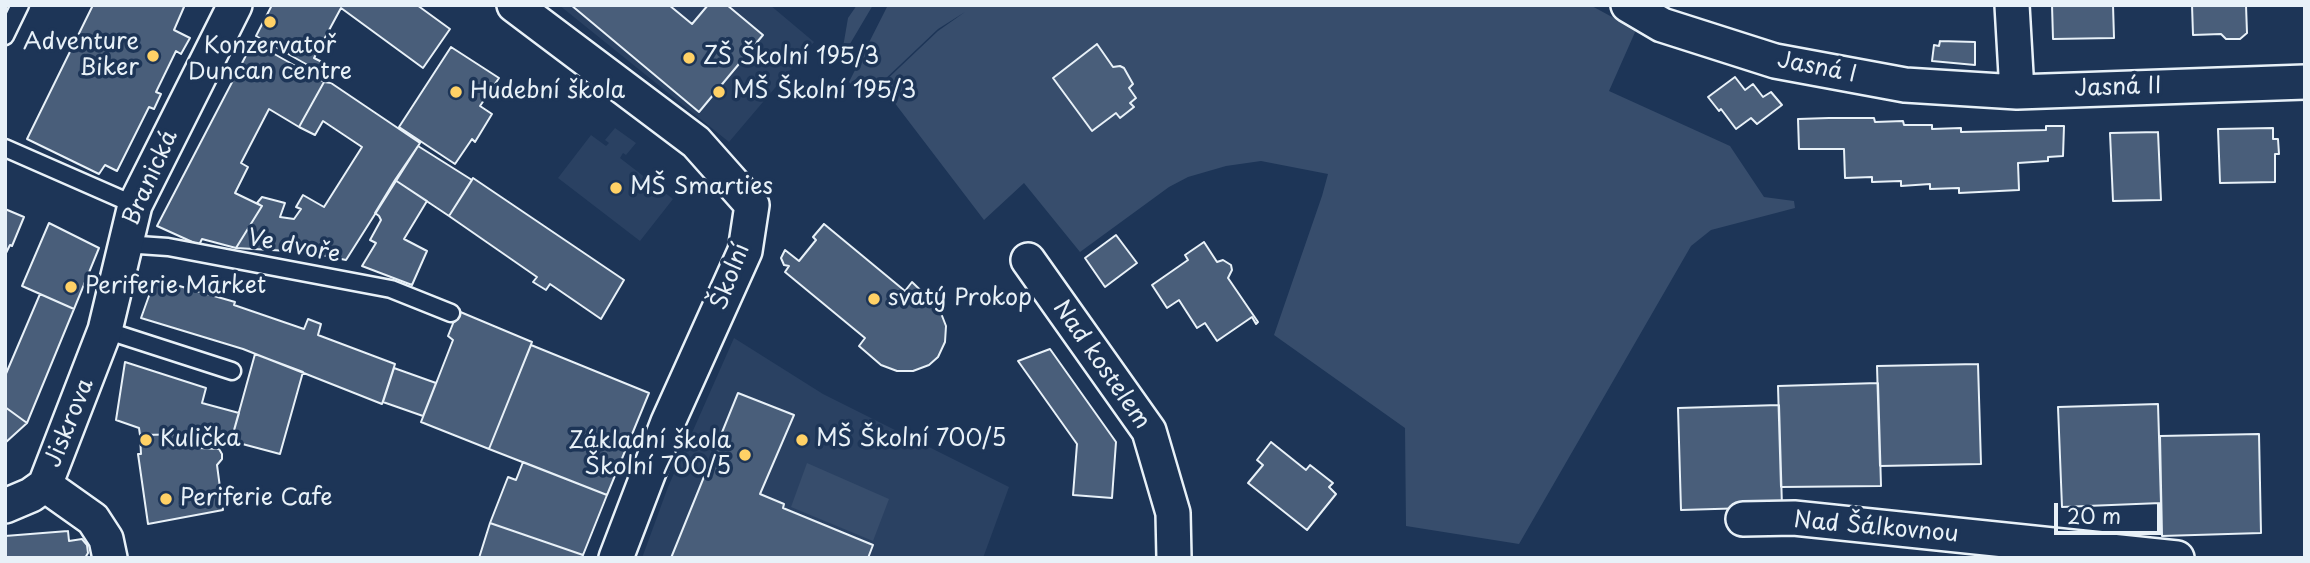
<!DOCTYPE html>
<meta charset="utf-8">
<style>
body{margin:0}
#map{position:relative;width:2310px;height:563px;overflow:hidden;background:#1d3557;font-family:"Playpen Sans",sans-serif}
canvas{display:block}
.frame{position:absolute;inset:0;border:7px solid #e8f1f8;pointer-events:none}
.scale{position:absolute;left:2054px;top:503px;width:107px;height:32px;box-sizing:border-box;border:4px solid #e8f1f8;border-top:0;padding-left:9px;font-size:21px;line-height:24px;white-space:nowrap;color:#e8f1f8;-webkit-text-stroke:5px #1d3557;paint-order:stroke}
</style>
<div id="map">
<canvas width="2310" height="563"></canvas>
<div class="frame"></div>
<div class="scale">20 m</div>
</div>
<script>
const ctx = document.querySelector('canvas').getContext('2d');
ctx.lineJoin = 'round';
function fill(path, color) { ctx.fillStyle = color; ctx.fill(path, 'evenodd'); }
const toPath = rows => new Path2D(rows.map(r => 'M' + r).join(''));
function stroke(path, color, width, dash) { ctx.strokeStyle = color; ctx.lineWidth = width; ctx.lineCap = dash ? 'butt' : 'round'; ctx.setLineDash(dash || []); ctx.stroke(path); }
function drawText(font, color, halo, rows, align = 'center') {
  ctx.font = font + ' "Playpen Sans",sans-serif'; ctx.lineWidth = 7; ctx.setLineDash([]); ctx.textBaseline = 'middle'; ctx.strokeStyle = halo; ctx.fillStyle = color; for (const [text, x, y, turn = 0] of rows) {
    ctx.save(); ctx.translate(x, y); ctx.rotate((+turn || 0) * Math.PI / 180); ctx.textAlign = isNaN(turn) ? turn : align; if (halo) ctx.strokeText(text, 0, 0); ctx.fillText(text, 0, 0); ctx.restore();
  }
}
fill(toPath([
 [559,5,770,5,814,42,729,142],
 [615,128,636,143,626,155,623,153,620,158,673,199,640,241,558,178,591,135,606,146,609,143,605,140],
 [734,338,823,394,1009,487,983,558,642,558,668,487]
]), '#2a4162');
fill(toPath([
 [857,5,873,5,841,59,848,18],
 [888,5,1590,5,1636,30,1609,91,1730,146,1764,197,1794,201,1795,208,1711,230,1691,246,1519,544,1406,526,1405,428,1274,335,1322,196,1328,174,1261,161,1226,166,1188,177,1169,187,1080,252,1024,183,984,220,881,85,938,31,965,12,938,29,881,83,858,91,849,82],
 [1096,44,1113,67,1120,66,1124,68,1133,84,1129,88,1136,98,1130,103,1134,108,1120,118,1116,113,1092,131,1053,78],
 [807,463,889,499,873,541,791,507]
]), '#374d6c');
const building = toPath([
 [93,5,180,5,184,7,174,30,190,38,181,54,176,51,156,92,161,94,154,109,149,107,117,171,105,165,99,174,27,139,93,5],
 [272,5,417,5,450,29,423,68,341,8,314,58,326,64,322,73,256,36,272,5],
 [571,5,669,5,692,24,708,5,727,5,763,35,699,112,571,5],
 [2052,5,2113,5,2114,38,2053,39,2052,5],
 [2192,5,2246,5,2247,33,2240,39,2226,39,2221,34,2193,35,2192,5],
 [1940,41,1975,42,1975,65,1932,61,1934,45,1939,46,1940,41],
 [253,42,324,82,299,127,269,109,241,163,248,167,235,193,262,206,236,248,202,239,199,245,157,226,253,42],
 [1097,44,1113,67,1120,66,1124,68,1133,84,1129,88,1136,98,1130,103,1134,107,1120,118,1116,113,1092,131,1053,78,1097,44],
 [451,47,499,78,480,106,492,114,475,142,472,139,455,164,399,127,451,47],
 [1735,77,1745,90,1753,84,1763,97,1771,92,1782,105,1757,124,1751,118,1736,129,1721,109,1719,111,1708,97,1735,77],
 [324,82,331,83,420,143,346,260,306,252,236,248,262,206,257,203,262,197,285,203,280,217,294,219,301,209,296,207,303,195,324,207,362,147,323,121,315,135,299,127,324,82],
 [1829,118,1874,118,1875,122,1903,121,1904,125,1932,125,1932,129,1961,128,1961,132,2046,130,2046,126,2064,126,2063,156,2048,157,2048,161,2018,163,2019,190,1959,193,1959,188,1930,189,1930,184,1901,186,1901,181,1872,182,1872,177,1845,178,1844,149,1799,149,1798,119,1829,118],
 [2273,128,2273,139,2278,139,2279,154,2275,154,2275,182,2220,183,2218,129,2273,128],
 [2158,132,2161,200,2113,201,2110,133,2158,132],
 [418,146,472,180,449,216,395,180,418,146],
 [473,178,624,280,601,319,550,284,546,290,533,282,537,277,449,216,473,178],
 [395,180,427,201,404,239,427,251,412,285,362,266,376,243,370,240,381,220,379,216,375,213,395,180],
 [5,209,24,217,12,246,10,245,5,255,5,209],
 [49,223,99,248,74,309,22,286,49,223],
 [824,224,905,291,912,282,939,308,946,326,945,342,938,357,929,365,913,371,897,371,881,365,859,346,865,338,785,272,789,266,784,265,781,258,785,250,799,261,816,240,813,237,824,224],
 [1116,235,1137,263,1105,287,1085,258,1116,235],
 [1204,242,1217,262,1223,260,1231,265,1232,270,1228,278,1258,322,1256,324,1252,317,1217,341,1205,323,1197,328,1179,300,1167,308,1152,285,1188,260,1185,255,1204,242],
 [155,279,235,302,234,305,304,329,308,319,321,324,318,335,395,364,382,404,243,349,141,318,155,279],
 [40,294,74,309,27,423,5,407,5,376,40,294],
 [458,311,532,342,489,449,421,422,453,340,448,336,458,311],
 [531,345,649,393,607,495,489,449,531,345],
 [1050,349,1116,442,1112,498,1073,495,1077,444,1018,361,1050,349],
 [255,354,303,372,280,454,231,441,255,354],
 [125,362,206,388,202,403,239,413,231,441,198,434,140,435,139,428,116,420,125,362],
 [1978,364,1981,464,1880,466,1877,366,1978,364],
 [394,368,436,383,423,416,383,402,394,368],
 [1878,383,1881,486,1781,487,1778,386,1878,383],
 [738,393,794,415,760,494,784,504,783,508,873,545,868,558,671,558,738,393],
 [2158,404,2161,503,2062,507,2058,407,2158,404],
 [1779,405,1782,507,1681,510,1678,408,1779,405],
 [5,407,27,423,5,443,5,407],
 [198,434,198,448,219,449,222,454,222,459,217,465,223,510,148,524,138,454,141,454,140,435,198,434],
 [2259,434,2261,533,2162,536,2160,436,2259,434],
 [1271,442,1306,470,1310,465,1333,483,1329,487,1336,494,1307,530,1248,483,1263,465,1257,460,1271,442],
 [523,462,607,495,583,555,490,523,508,477,516,480,523,462],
 [490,523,583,555,582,558,479,558,490,523],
 [68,531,69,541,82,539,87,545,88,553,85,558,5,558,5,536,68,531]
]);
fill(building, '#495e7a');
stroke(building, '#e8f1f8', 2);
const service = toPath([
 [5,36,20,5],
 [5,148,135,205],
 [124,244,168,247,391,289,451,313],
 [105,330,232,371]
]);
const minor = toPath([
 [514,5,696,142,752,205,745,251,668,422,616,558],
 [1628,5,1662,25,1775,61,1905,85,2017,92,2305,82],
 [2012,5,2017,92],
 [1028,260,1149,431,1173,513,1174,558],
 [45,485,105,330,135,205,235,5],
 [5,506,31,495,45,485,93,519,106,539,110,558],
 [1743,519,1794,518,2177,558]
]);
stroke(service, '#e8f1f8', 21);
stroke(minor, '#e8f1f8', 38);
stroke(service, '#1d3557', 16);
stroke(minor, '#1d3557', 33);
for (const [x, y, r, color] of [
 [270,22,7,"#ffd166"],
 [153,56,7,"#ffd166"],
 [689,58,7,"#ffd166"],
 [456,92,7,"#ffd166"],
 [719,92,7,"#ffd166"],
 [616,188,7,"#ffd166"],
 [71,287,7,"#ffd166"],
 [874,299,7,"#ffd166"],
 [146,440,7,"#ffd166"],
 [802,440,7,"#ffd166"],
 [745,455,7,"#ffd166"],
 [166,499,7,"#ffd166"]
]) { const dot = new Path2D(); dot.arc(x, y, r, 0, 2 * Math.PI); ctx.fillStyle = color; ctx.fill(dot); stroke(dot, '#1d3557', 2.5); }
drawText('23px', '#e8f1f8', '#1d3557', [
 ["Adventure",139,43,"right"],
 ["Biker",139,69,"right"],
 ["Konzervatoř",270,47,"center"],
 ["Duncan centre",270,73,"center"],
 ["ZŠ Školní 195/3",703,58],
 ["Hudební škola",470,92],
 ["MŠ Školní 195/3",733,92],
 ["MŠ Smarties",630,188],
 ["Periferie Mārket",85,287],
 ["svatý Prokop",888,299],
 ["Kulička",160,440],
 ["MŠ Školní 700/5",816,440],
 ["Základní škola",731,442,"right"],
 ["Školní 700/5",731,468,"right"],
 ["Periferie Cafe",180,499]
], 'left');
drawText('23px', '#e8f1f8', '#1d3557', [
 ["Jasná I",1817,68,11],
 ["Jasná II",2118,88,-2],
 ["Branická",151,178,-66],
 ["Ve dvoře",294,247,11],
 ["Školní",731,277,-69],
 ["Nad kostelem",1101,365,55],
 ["Jiskrova",70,423,-68],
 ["Nad Šálkovnou",1876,528,5]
]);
</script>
